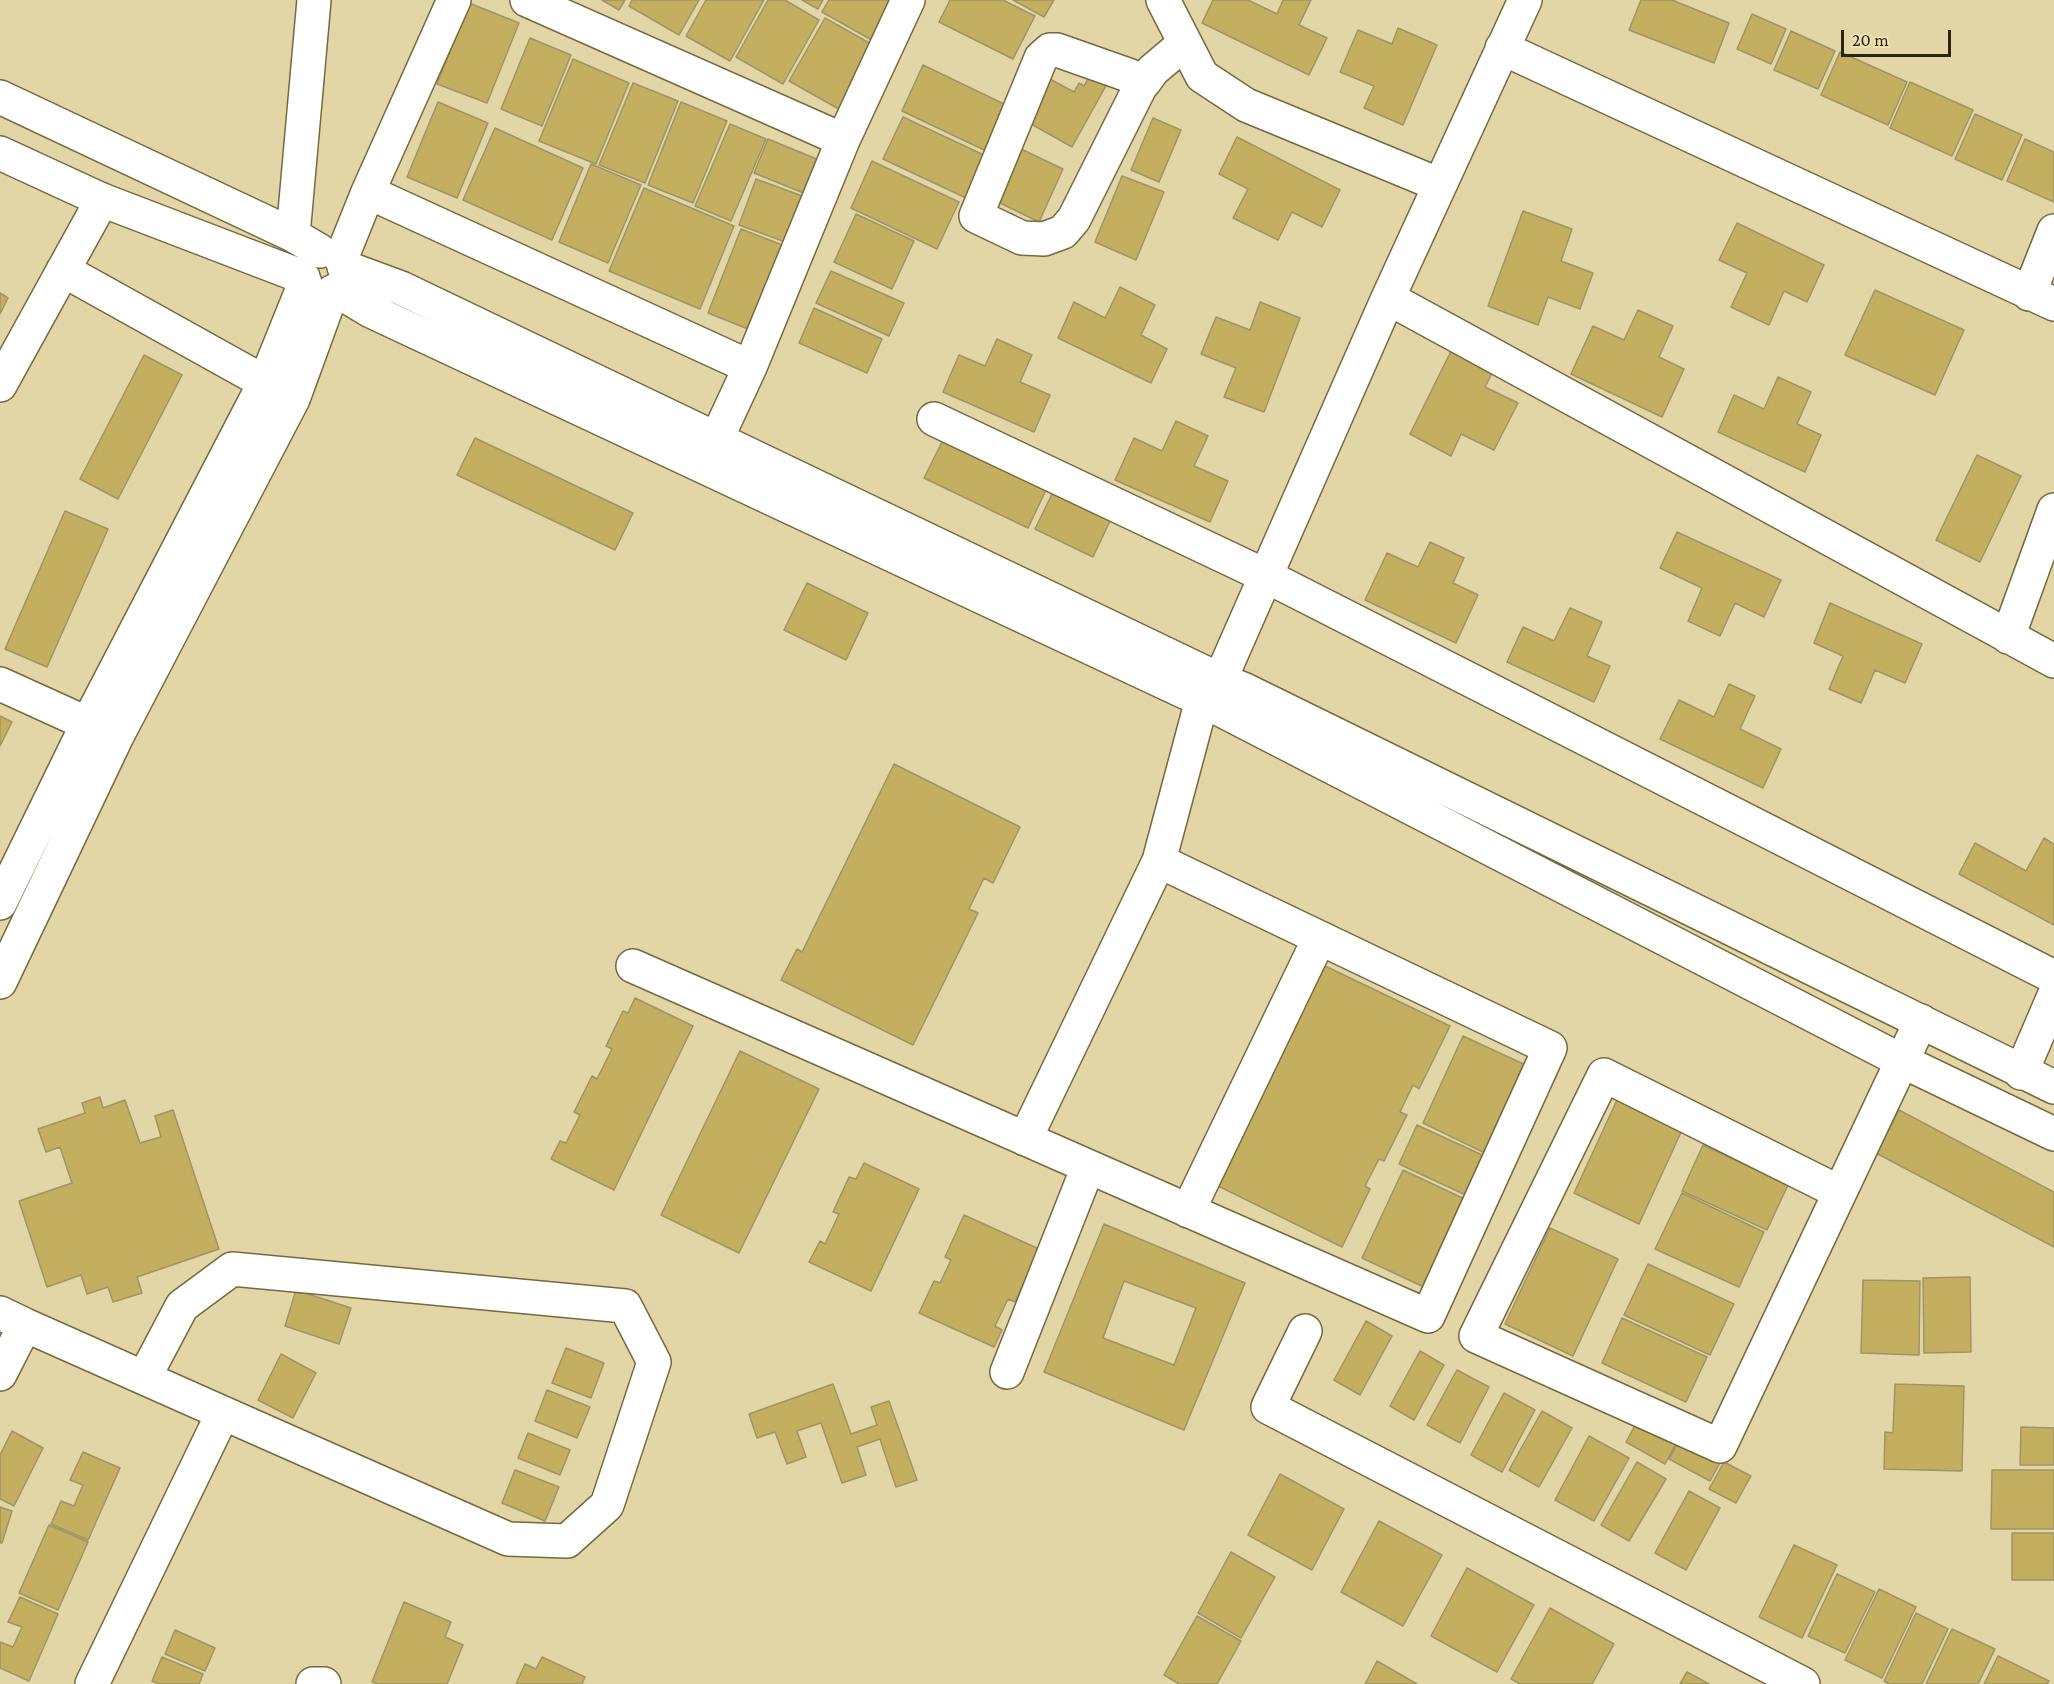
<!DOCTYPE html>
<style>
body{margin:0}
#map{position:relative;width:2054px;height:1684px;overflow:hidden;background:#e3d6a6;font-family:"Crimson Pro",serif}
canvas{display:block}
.scale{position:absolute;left:1841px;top:30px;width:110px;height:27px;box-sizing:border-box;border:3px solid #2a2512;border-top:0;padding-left:8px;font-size:18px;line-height:21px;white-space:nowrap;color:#2a2512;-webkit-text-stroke:4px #f0e3b3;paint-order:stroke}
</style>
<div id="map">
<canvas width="2054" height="1684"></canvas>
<div class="scale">20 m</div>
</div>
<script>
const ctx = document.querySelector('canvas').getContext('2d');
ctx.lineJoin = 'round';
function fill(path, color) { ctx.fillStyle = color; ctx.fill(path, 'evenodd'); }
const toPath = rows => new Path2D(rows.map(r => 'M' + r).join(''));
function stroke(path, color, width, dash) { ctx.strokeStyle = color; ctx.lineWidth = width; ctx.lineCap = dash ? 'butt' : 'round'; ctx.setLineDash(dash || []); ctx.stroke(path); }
const building = toPath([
 [602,0,625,0,619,10,602,0],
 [632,0,699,0,679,35,629,6,632,0],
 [706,0,764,0,730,61,686,36,706,0],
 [768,0,785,0,819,20,783,84,736,57,768,0],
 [802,0,823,0,818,9,802,0],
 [829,0,901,0,877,43,822,12,829,0],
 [950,0,1003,0,1035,16,1013,59,939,22,950,0],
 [1013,0,1054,0,1044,17,1013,0],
 [1213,0,1248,0,1277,14,1283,0,1311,0,1299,25,1327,38,1309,75,1202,23,1213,0],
 [1641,0,1672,0,1729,23,1714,63,1629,30,1641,0],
 [469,3,519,23,487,103,437,84,469,3],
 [1752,14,1786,29,1771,64,1737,49,1752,14],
 [825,18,880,49,844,112,789,81,825,18],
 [1398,28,1437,45,1403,125,1364,108,1374,86,1340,72,1358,30,1392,44,1398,28],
 [1791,31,1835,51,1818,89,1774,70,1791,31],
 [530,38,571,55,542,126,501,109,530,38],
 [1840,52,1907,82,1888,125,1821,95,1840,52],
 [573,59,629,83,596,164,539,141,573,59],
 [923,65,1006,105,984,150,902,111,923,65],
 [1090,75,1107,84,1072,147,1024,120,1048,78,1074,92,1079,83,1084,86,1090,75],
 [1910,82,1973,110,1952,156,1890,128,1910,82],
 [633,83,678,101,645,183,599,165,633,83],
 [438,102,488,123,457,198,407,177,438,102],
 [681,102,727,121,693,203,648,185,681,102],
 [1975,114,2022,135,2002,180,1955,159,1975,114],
 [903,117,986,156,966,198,883,159,903,117],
 [1153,118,1181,130,1159,182,1131,170,1153,118],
 [730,124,766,139,731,221,695,206,730,124],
 [495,128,583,168,552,240,463,200,495,128],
 [1237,137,1340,190,1322,227,1292,212,1278,240,1233,218,1248,189,1219,174,1237,137],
 [768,139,824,162,811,196,754,173,768,139],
 [2025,139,2054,152,2054,202,2007,181,2025,139],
 [1019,148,1063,169,1039,222,994,200,1019,148],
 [872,161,959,202,937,249,851,208,872,161],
 [591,164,641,185,608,263,559,242,591,164],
 [1122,176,1164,192,1136,260,1095,242,1122,176],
 [756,179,805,197,788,243,739,225,756,179],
 [644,188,734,226,700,309,609,271,644,188],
 [1523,211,1572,229,1561,261,1593,273,1580,309,1548,297,1538,325,1488,306,1523,211],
 [856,214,914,241,892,289,834,262,856,214],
 [1737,223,1824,265,1807,302,1784,291,1769,325,1731,307,1747,273,1719,260,1737,223],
 [741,229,785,246,753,331,708,313,741,229],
 [831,271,904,303,889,336,816,303,831,271],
 [1120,287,1155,305,1141,335,1167,349,1151,383,1058,338,1074,302,1105,318,1120,287],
 [1875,290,1964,330,1935,395,1845,355,1875,290],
 [0,293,8,298,0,314,0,293],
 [1260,302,1300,318,1264,412,1224,397,1236,368,1201,354,1216,317,1250,330,1260,302],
 [814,308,882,339,867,373,799,343,814,308],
 [1638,310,1673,326,1659,357,1684,369,1662,417,1571,374,1593,326,1624,340,1638,310],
 [997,339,1032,355,1020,382,1050,395,1034,432,943,392,959,355,985,366,997,339],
 [1454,345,1496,366,1485,387,1518,403,1494,450,1461,434,1451,456,1410,434,1454,345],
 [144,355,182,375,118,499,80,479,144,355],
 [1778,377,1811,392,1797,424,1821,435,1805,472,1718,432,1734,395,1764,409,1778,377],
 [1176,421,1208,436,1194,466,1228,481,1210,522,1115,480,1134,438,1162,451,1176,421],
 [475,438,633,513,615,550,457,475,475,438],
 [943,440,1046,490,1028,528,924,478,943,440],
 [1977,455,2021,476,1980,562,1936,540,1977,455],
 [1053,492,1111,519,1093,557,1035,529,1053,492],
 [65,511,108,529,47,667,5,649,65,511],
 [1677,532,1781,580,1764,617,1735,603,1720,636,1688,621,1702,588,1660,568,1677,532],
 [1430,542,1464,558,1453,583,1478,595,1456,643,1365,600,1387,553,1418,567,1430,542],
 [807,583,868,613,846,660,784,630,807,583],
 [1830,603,1922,644,1905,683,1875,670,1861,703,1829,689,1843,656,1814,643,1830,603],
 [1570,608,1602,622,1587,656,1610,666,1594,702,1507,662,1523,627,1554,641,1570,608],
 [1729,684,1755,696,1740,729,1781,749,1763,788,1660,739,1679,700,1714,717,1729,684],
 [0,716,12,722,0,746,0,716],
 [894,764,1020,827,993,883,984,878,969,909,978,913,913,1045,781,980,797,949,802,952,894,764],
 [2044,838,2054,844,2054,925,1959,874,1975,843,2026,871,2044,838],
 [1321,964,1450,1026,1419,1089,1413,1085,1400,1112,1407,1115,1384,1161,1379,1159,1365,1186,1370,1189,1342,1247,1208,1181,1321,964],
 [635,998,693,1026,614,1190,551,1159,560,1141,566,1143,580,1115,574,1112,592,1076,597,1079,612,1049,606,1046,623,1011,628,1013,635,998],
 [1463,1036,1532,1068,1491,1156,1423,1123,1463,1036],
 [740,1051,819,1089,739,1253,661,1215,740,1051],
 [100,1097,103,1108,125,1100,140,1143,161,1137,155,1116,173,1110,219,1249,137,1277,142,1293,113,1302,108,1287,87,1294,81,1275,47,1287,19,1201,72,1183,60,1147,46,1152,38,1129,85,1113,82,1103,100,1097],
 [1618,1098,1683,1128,1639,1224,1574,1193,1618,1098],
 [1899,1110,2054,1192,2054,1247,1876,1153,1899,1110],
 [1417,1125,1491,1159,1472,1198,1399,1164,1417,1125],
 [1703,1145,1788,1185,1767,1230,1682,1191,1703,1145],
 [864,1163,919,1189,871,1291,809,1262,820,1241,825,1244,839,1214,833,1212,849,1177,856,1179,864,1163],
 [1403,1170,1469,1201,1428,1289,1362,1258,1403,1170],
 [1682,1193,1764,1232,1739,1287,1655,1249,1682,1193],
 [964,1215,1039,1249,1015,1302,1008,1299,995,1326,1002,1330,994,1347,919,1313,934,1281,940,1283,951,1260,945,1257,964,1215],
 [1104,1224,1245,1283,1184,1430,1044,1372,1104,1224],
 [1124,1281,1196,1308,1174,1365,1103,1338,1124,1281],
 [1550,1228,1618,1259,1573,1356,1505,1324,1550,1228],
 [1648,1264,1734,1304,1710,1355,1624,1315,1648,1264],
 [1970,1277,1971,1352,1924,1353,1923,1278,1970,1277],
 [1863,1280,1920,1281,1919,1355,1861,1353,1863,1280],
 [296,1290,351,1308,339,1344,285,1326,296,1290],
 [1622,1318,1707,1357,1686,1402,1602,1363,1622,1318],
 [1366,1321,1392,1336,1360,1395,1334,1380,1366,1321],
 [566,1348,604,1363,591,1398,552,1383,566,1348],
 [1420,1351,1444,1365,1414,1420,1390,1406,1420,1351],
 [281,1354,316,1373,293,1418,258,1400,281,1354],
 [1457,1370,1489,1387,1460,1443,1427,1425,1457,1370],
 [833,1384,851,1434,877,1425,871,1407,889,1401,917,1480,896,1487,880,1439,857,1447,866,1475,842,1483,821,1423,797,1431,806,1457,787,1464,775,1432,757,1438,749,1414,833,1384],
 [1895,1384,1964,1386,1962,1471,1884,1469,1885,1432,1893,1433,1895,1384],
 [547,1390,590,1407,577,1438,535,1421,547,1390],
 [1504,1393,1535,1410,1502,1472,1471,1455,1504,1393],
 [1542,1411,1572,1428,1539,1487,1509,1470,1542,1411],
 [1639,1418,1678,1440,1665,1464,1626,1442,1639,1418],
 [2021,1427,2054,1428,2054,1465,2020,1465,2021,1427],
 [12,1431,43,1448,14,1506,0,1499,0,1455,12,1431],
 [528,1433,570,1450,560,1475,518,1458,528,1433],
 [1589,1436,1629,1458,1594,1521,1555,1500,1589,1436],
 [1680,1439,1721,1461,1710,1481,1669,1459,1680,1439],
 [83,1452,120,1468,88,1540,51,1524,61,1501,74,1506,83,1485,70,1480,83,1452],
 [1637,1462,1666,1479,1629,1541,1601,1525,1637,1462],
 [1724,1462,1751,1476,1736,1503,1709,1489,1724,1462],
 [515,1470,559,1487,545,1521,502,1503,515,1470],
 [1992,1470,2054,1470,2054,1529,1991,1529,1992,1470],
 [1280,1474,1344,1509,1312,1570,1248,1535,1280,1474],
 [1689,1491,1720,1508,1686,1570,1655,1553,1689,1491],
 [0,1507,12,1511,2,1543,0,1543,0,1507],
 [1379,1521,1442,1555,1403,1626,1341,1592,1379,1521],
 [49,1525,88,1542,58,1610,19,1593,49,1525],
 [2012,1533,2054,1533,2054,1580,2012,1580,2012,1533],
 [1794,1545,1837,1565,1802,1638,1759,1617,1794,1545],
 [1231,1552,1275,1577,1241,1638,1198,1613,1231,1552],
 [1467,1568,1534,1605,1497,1672,1431,1636,1467,1568],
 [1837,1574,1875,1592,1845,1653,1808,1636,1837,1574],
 [1879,1589,1916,1607,1882,1678,1845,1660,1879,1589],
 [20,1597,58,1614,29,1681,0,1668,0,1642,13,1647,22,1627,8,1622,20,1597],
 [404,1602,451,1622,445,1637,463,1645,447,1684,378,1684,372,1682,404,1602],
 [1550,1608,1614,1644,1592,1684,1520,1684,1511,1679,1550,1608],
 [1916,1613,1948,1629,1922,1684,1889,1684,1884,1681,1916,1613],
 [1197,1616,1241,1641,1217,1684,1179,1684,1164,1675,1197,1616],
 [1952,1629,1995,1649,1978,1684,1926,1684,1952,1629],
 [175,1630,215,1648,205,1671,165,1654,175,1630],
 [1998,1656,2049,1681,2047,1684,1984,1684,1998,1656],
 [162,1657,203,1674,199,1684,159,1684,152,1681,162,1657],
 [542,1657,585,1677,582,1684,516,1684,525,1664,536,1669,542,1657],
 [1377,1661,1417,1684,1365,1684,1377,1661],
 [1687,1672,1709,1684,1680,1684,1687,1672]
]);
fill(building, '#c4af61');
stroke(building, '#a09366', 1.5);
const minor = toPath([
 [527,0,843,140],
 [1163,0,1202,76,1246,105,1440,185],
 [1502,48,2054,304],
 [1145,81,1057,50,1050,50,1041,58,976,216,1022,238,1044,239,1063,232,1074,219,1140,87,1145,81,1153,70,1185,43],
 [368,192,750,367],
 [293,235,314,0],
 [341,259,368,192,454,0],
 [63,270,284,393],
 [2029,294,2054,231],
 [1388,298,2054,661],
 [0,385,102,200],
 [934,419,1266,576,2054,977],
 [717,438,750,367,843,140,908,0],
 [2008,637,2054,510],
 [1220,680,1388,298,1525,0],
 [0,684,108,733],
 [0,903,88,723,265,382,305,283],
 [633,966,1428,1316,1550,1048,1159,861],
 [0,982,117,736,293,399,332,292],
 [2021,1073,2054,996],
 [1025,1139,1159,861,1202,700,1230,692],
 [1839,1192,1604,1075,1476,1336,1720,1446,1921,1021],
 [1188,1211,1319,939],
 [0,1313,25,1325,223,1413,508,1539,567,1541,607,1505,654,1362,625,1306,232,1269,182,1306,144,1378],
 [1305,1331,1268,1407,1803,1684],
 [1007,1372,1088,1167],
 [0,1374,25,1325],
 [92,1684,223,1413],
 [313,1684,324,1684]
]);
const major = toPath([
 [0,97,293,235,320,251],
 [0,153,102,200,303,277],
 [344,267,401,288,1220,680,1243,689,2054,1087],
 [336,290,371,311,1202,700,1902,1061,2054,1134]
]);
stroke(minor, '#75693d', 36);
stroke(major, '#75693d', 36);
stroke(minor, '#fff', 33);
stroke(major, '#fff', 33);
</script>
